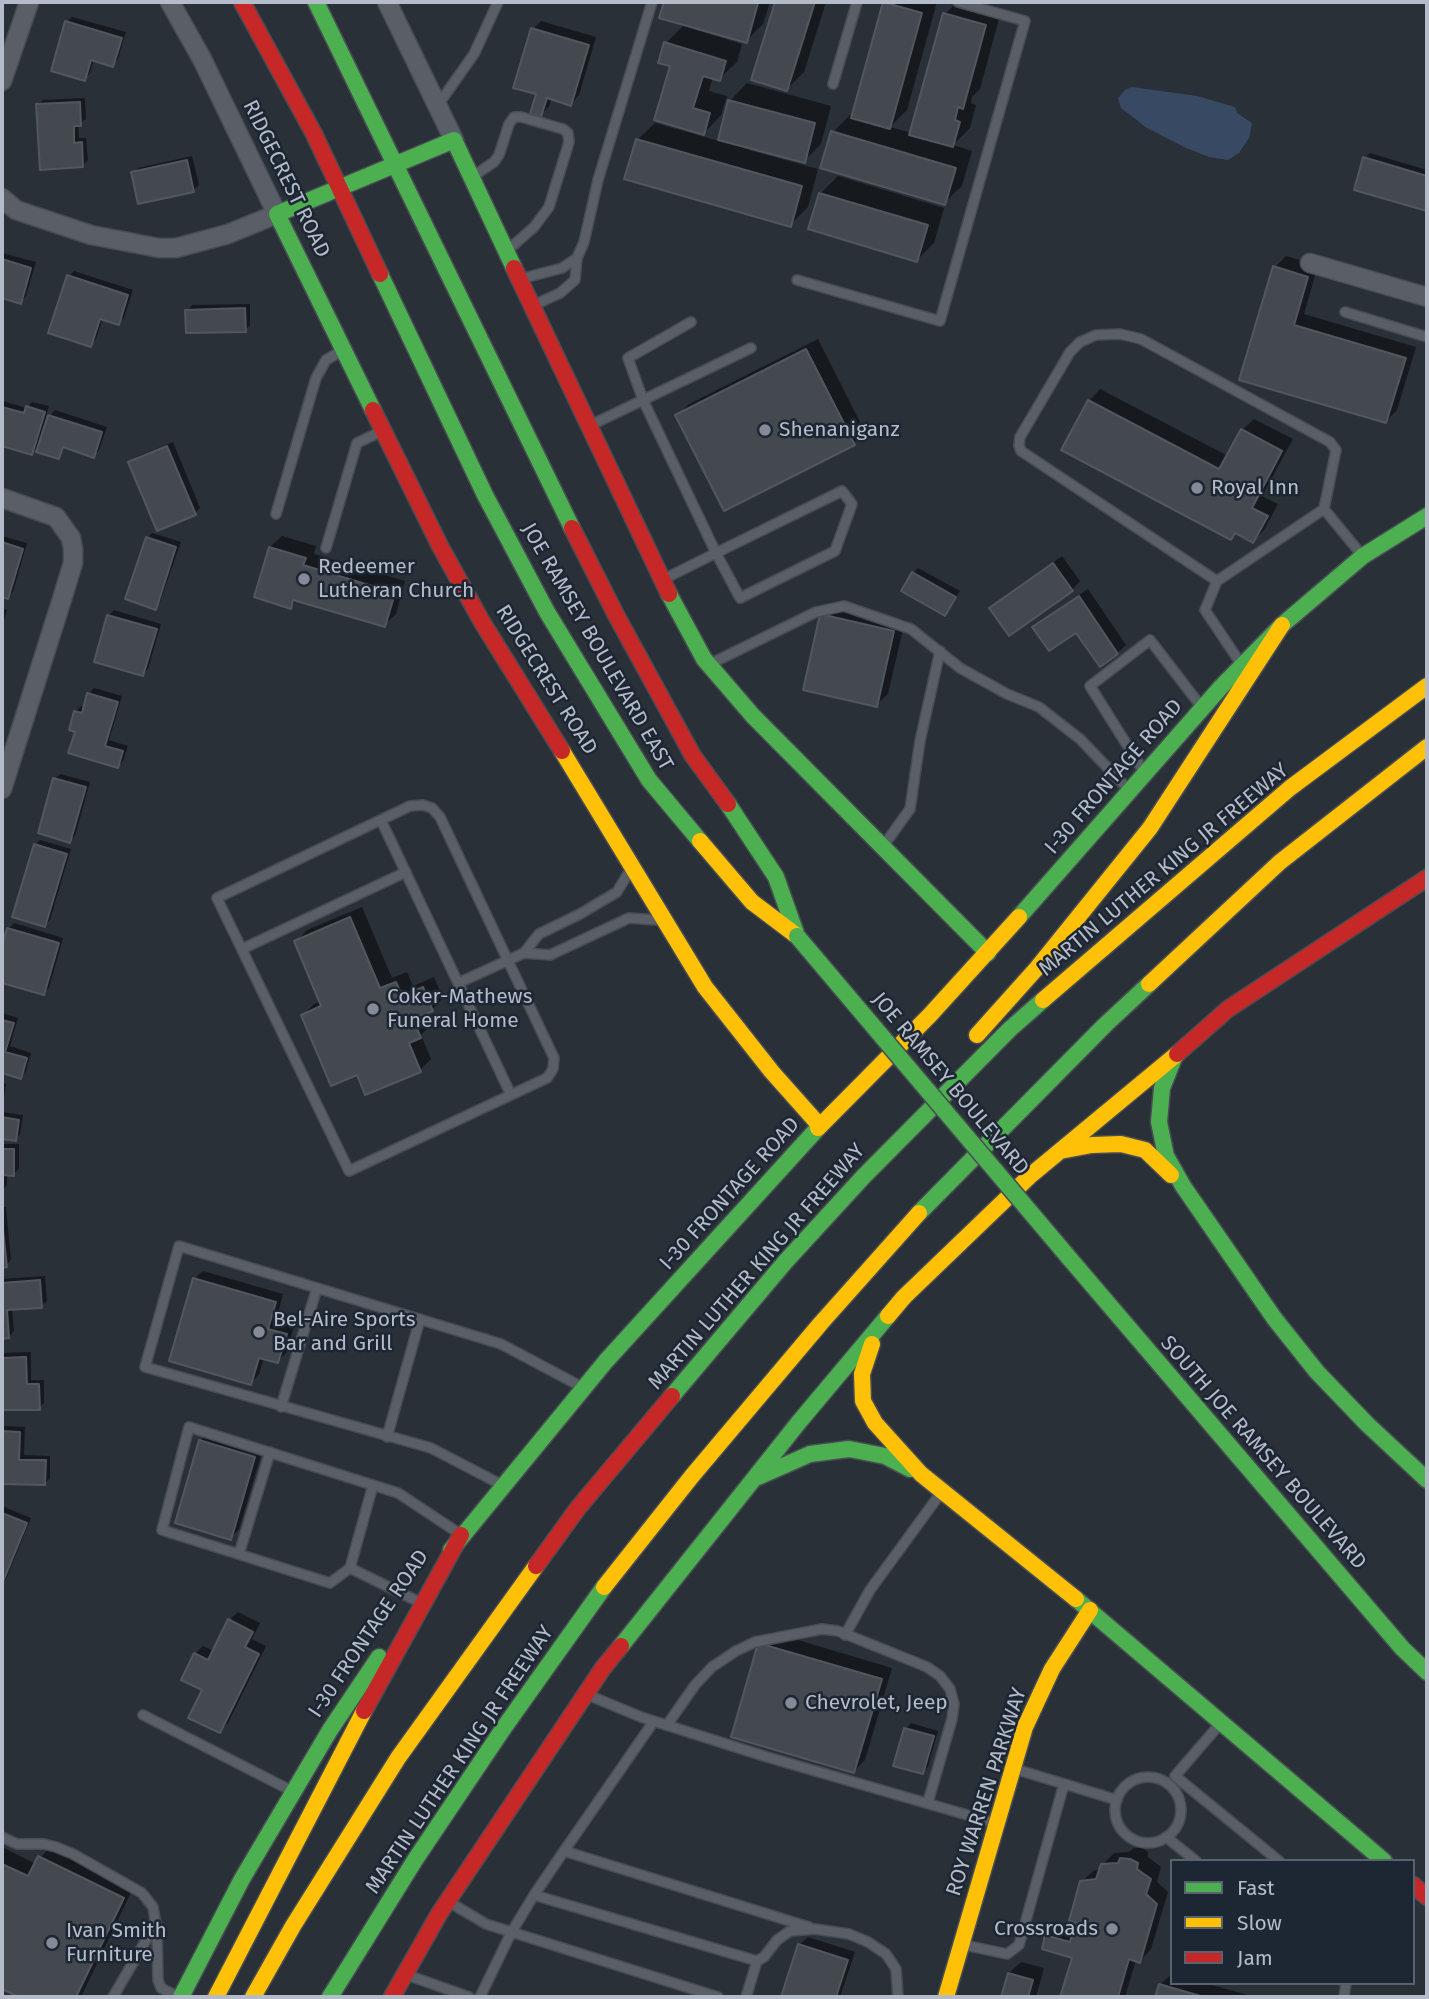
<!DOCTYPE html>
<style>
body{margin:0}
#map{position:relative;width:1429px;height:1999px;overflow:hidden;background:#2a3038;font-family:"Fira Sans",sans-serif}
canvas{display:block}
.frame{position:absolute;inset:0;border:4px solid #b4bcc9;pointer-events:none}
.legend{position:absolute;left:1170px;top:1859px;width:245px;height:126px;box-sizing:border-box;background:#1d2633;border:2px solid #59626f;margin:0;padding:9px 12px;list-style:none;font-size:21px;color:#b4bcc9}
.legend li{display:flex;align-items:center;gap:14px;height:35px}
.legend b{width:35px;border:2px solid #59626f}
</style>
<div id="map">
<canvas width="1429" height="1999"></canvas>
<div class="frame"></div>
<ul class="legend">
<li><b style="height:9px;background:#4caf50"></b>Fast</li>
<li><b style="height:9px;background:#ffc107"></b>Slow</li>
<li><b style="height:9px;background:#c62828"></b>Jam</li>
</ul>
</div>
<script>
const ctx = document.querySelector('canvas').getContext('2d');
ctx.lineJoin = 'round';
function fill(path, color) { ctx.fillStyle = color; ctx.fill(path, 'evenodd'); }
const toPath = rows => new Path2D(rows.map(r => 'M' + r).join(''));
function stroke(path, color, width, dash) { ctx.strokeStyle = color; ctx.lineWidth = width; ctx.lineCap = dash ? 'butt' : 'round'; ctx.setLineDash(dash || []); ctx.stroke(path); }
function drawText(font, color, halo, rows, align = 'center') {
  ctx.font = font + ' "Fira Sans",sans-serif'; ctx.lineWidth = 5; ctx.setLineDash([]); ctx.textBaseline = 'middle'; ctx.strokeStyle = halo; ctx.fillStyle = color; for (const [text, x, y, turn = 0] of rows) {
    ctx.save(); ctx.translate(x, y); ctx.rotate((+turn || 0) * Math.PI / 180); ctx.textAlign = isNaN(turn) ? turn : align; if (halo) ctx.strokeText(text, 0, 0); ctx.fillText(text, 0, 0); ctx.restore();
  }
}
fill(toPath([
 [1132,87,1197,96,1235,107,1237,113,1252,123,1249,138,1239,153,1228,160,1209,157,1186,148,1147,128,1121,108,1118,98,1125,90]
]), '#384963');
fill(toPath([
 [666,2,770,2,763,24,746,41,694,26,693,29,742,44,737,62,719,79,713,77,709,91,727,96,721,115,704,133,672,65,666,43,685,24,662,17],
 [777,2,826,2,804,72,787,89,753,79],
 [886,2,937,2,907,110,890,127,912,133,945,14,957,2,981,2,1002,8,980,89,972,97,971,103,976,105,970,128,953,145,972,151,962,186,944,203,833,132,850,115,853,116],
 [72,17,126,32,118,59,113,65,94,59,90,73,85,79,67,22],
 [541,21,596,37,579,95,571,104,552,98,549,106,541,115,533,29],
 [747,83,831,106,821,144,804,161,750,146,749,150,818,169,808,207,790,225,637,140,655,123,719,141,730,101],
 [85,98,86,119,78,124,79,138,86,138,88,160,82,166,38,105,43,100],
 [1370,153,1427,170,1427,209,1356,188,1365,158],
 [192,156,199,185,193,190,133,173,138,168],
 [838,176,944,208,934,243,917,260,820,194],
 [2,253,36,262,26,296,21,302,2,296],
 [1286,256,1318,265,1304,314,1416,347,1397,410,1386,421,1242,378,1275,267],
 [74,271,133,290,124,318,118,323,103,318,96,339,91,345,69,276],
 [250,304,250,325,245,330,187,311,192,305],
 [818,339,865,432,854,443,677,416,689,404],
 [1100,389,1228,456,1242,430,1254,419,1293,439,1262,496,1278,504,1264,530,1253,541,1237,532,1231,538,1089,401],
 [2,401,27,408,32,402,49,406,45,421,55,410,107,427,99,450,94,456,66,446,58,457,41,444,32,453,2,444],
 [173,442,200,508,195,513,130,462,136,457],
 [152,533,181,542,160,602,155,608,147,538],
 [2,536,27,543,13,592,7,597,2,595],
 [282,536,316,546,314,554,405,581,396,614,384,625,298,599,290,607,270,547],
 [1062,556,1080,581,1072,590,992,608],
 [918,568,960,591,945,613,913,573],
 [1088,589,1126,645,1117,653,1076,630,1035,627,1043,619],
 [833,604,905,620,888,694,876,705,821,615],
 [2,608,7,610,2,626],
 [114,610,161,624,148,669,143,674,109,616],
 [94,688,122,696,109,740,128,746,123,761,118,766,77,730,76,712,81,706,85,708,89,694],
 [60,774,90,782,75,836,69,841,55,779],
 [40,840,71,849,50,920,45,925,35,845],
 [362,907,392,978,407,972,413,986,434,977,443,998,432,1010,426,1012,431,1025,421,1035,431,1059,420,1070,358,1073,303,1015,314,1004,321,1001,296,942,307,930],
 [14,923,63,938,49,988,43,993,2,981,2,952,8,929],
 [2,1013,18,1018,10,1046,31,1053,26,1071,20,1077,2,1071],
 [2,1083,6,1084,2,1109],
 [2,1112,23,1115,20,1134,15,1140,2,1137],
 [2,1144,19,1144,19,1169,13,1174,7,1174,7,1185,2,1190],
 [2,1207,6,1207,11,1260,6,1265,2,1266],
 [203,1271,283,1294,276,1321,294,1326,286,1353,278,1361,264,1357,259,1374,251,1383,194,1279],
 [45,1276,47,1301,41,1306,12,1308,14,1331,9,1337,2,1337,2,1279],
 [31,1352,31,1380,44,1380,44,1403,39,1408,2,1409,2,1353],
 [2,1426,25,1427,24,1455,50,1456,50,1478,45,1483,2,1482],
 [209,1433,263,1449,239,1529,231,1538,200,1441],
 [2,1506,31,1518,6,1579,2,1583],
 [238,1612,260,1623,252,1639,266,1646,228,1723,219,1731,204,1689,195,1654,203,1646,214,1651,229,1620],
 [771,1632,892,1668,865,1760,854,1771,760,1644],
 [911,1723,938,1731,928,1767,922,1772,906,1729],
 [50,1846,134,1886,81,1997,23,1997,2,1987,2,1847,36,1864],
 [1134,1848,1142,1848,1148,1852,1148,1857,1161,1867,1157,1882,1168,1892,1151,1949,1140,1961,1136,1960,1125,1997,1062,1997,1074,1956,1047,1936,1058,1925,1075,1929,1082,1882,1093,1871,1101,1869,1102,1865,1114,1853,1129,1852],
 [808,1937,855,1952,840,1997,783,1997,799,1945],
 [1021,1962,1044,1968,1036,1997,1003,1997,1009,1973],
 [1172,1974,1172,1983,1205,1983,1255,1997,1157,1997,1160,1985]
]), '#0007');
const building = toPath([
 [664,2,753,2,758,3,747,43,659,18,664,2],
 [775,2,815,2,787,91,751,80,775,2],
 [883,2,922,13,890,129,851,118,883,2],
 [943,13,986,25,963,109,958,107,955,120,960,122,953,147,909,135,943,13],
 [65,21,122,38,113,67,91,60,85,81,51,71,65,21],
 [531,28,589,45,571,106,547,98,541,117,530,114,536,94,513,88,531,28],
 [664,42,726,61,720,81,703,76,693,108,710,113,704,135,654,120,670,66,658,63,664,42],
 [728,100,815,123,805,163,718,140,728,100],
 [80,102,81,126,74,126,74,143,82,142,83,167,40,170,36,104,80,102],
 [831,131,956,168,945,205,820,168,831,131],
 [636,139,802,186,791,227,624,179,636,139],
 [1363,157,1427,176,1427,211,1354,190,1363,157],
 [187,160,194,192,138,204,131,172,187,160],
 [819,193,928,225,917,262,808,229,819,193],
 [2,259,31,268,21,304,2,298,2,259],
 [1273,266,1308,277,1294,325,1406,358,1386,423,1239,380,1273,266],
 [67,275,128,295,119,325,100,319,91,347,48,333,67,275],
 [245,308,246,332,186,333,185,310,245,308],
 [806,349,855,445,724,511,675,415,806,349],
 [1088,400,1219,469,1241,429,1282,451,1252,508,1268,516,1253,543,1235,533,1231,540,1061,450,1088,400],
 [26,406,45,412,32,455,2,446,2,407,24,413,26,406],
 [48,415,102,432,94,458,63,447,59,459,36,452,48,415],
 [167,446,196,515,157,531,128,462,167,446],
 [146,537,176,547,156,610,125,599,146,537],
 [2,542,23,549,8,599,2,597,2,542],
 [269,547,306,558,303,565,395,593,385,627,293,600,291,609,254,597,269,547],
 [1053,563,1073,591,1009,636,989,608,1053,563],
 [912,572,956,597,945,616,901,591,912,572],
 [1079,596,1118,654,1100,667,1076,633,1049,651,1032,627,1079,596],
 [820,614,894,631,877,707,803,690,820,614],
 [107,615,157,629,143,676,94,662,107,615],
 [87,693,118,702,105,746,123,751,118,768,68,753,75,732,69,730,74,711,82,713,87,693],
 [53,778,86,787,70,843,38,833,53,778],
 [34,844,67,854,45,927,12,917,34,844],
 [350,917,380,988,396,982,402,996,423,987,433,1011,413,1019,421,1038,409,1043,421,1072,365,1095,357,1075,331,1086,301,1015,321,1006,294,941,350,917],
 [7,928,59,943,44,995,2,983,2,945,7,928],
 [2,1020,14,1023,5,1052,27,1058,21,1079,2,1073,2,1020],
 [2,1117,19,1120,16,1141,2,1139,2,1117],
 [2,1149,14,1149,14,1176,2,1175,2,1192,2,1149],
 [2,1220,7,1267,2,1268,2,1220],
 [193,1278,276,1302,268,1329,287,1334,278,1363,259,1358,251,1385,169,1361,193,1278],
 [40,1280,42,1308,7,1310,9,1338,2,1339,2,1283,40,1280],
 [26,1357,27,1384,39,1384,40,1410,2,1410,2,1358,26,1357],
 [2,1431,20,1432,19,1460,46,1460,45,1485,2,1484,2,1431],
 [199,1440,255,1457,231,1540,175,1523,199,1440],
 [2,1513,27,1523,2,1584,2,1513],
 [228,1619,253,1632,245,1647,259,1654,220,1733,188,1718,202,1690,181,1680,194,1653,208,1660,228,1619],
 [758,1643,882,1679,854,1773,731,1737,758,1643],
 [904,1728,934,1736,923,1774,893,1766,904,1728],
 [38,1856,124,1898,76,1997,19,1997,2,1989,2,1864,28,1876,38,1856],
 [1120,1858,1130,1859,1138,1863,1137,1869,1151,1879,1146,1894,1157,1904,1140,1963,1129,1959,1118,1997,1060,1997,1072,1958,1042,1949,1045,1935,1070,1942,1075,1923,1069,1921,1080,1881,1096,1879,1101,1864,1118,1863,1120,1858],
 [798,1944,848,1960,836,1997,781,1997,798,1944],
 [1008,1973,1033,1980,1028,1997,1001,1997,1008,1973],
 [1159,1984,1204,1997,1155,1997,1159,1984]
]);
fill(building, '#444950');
stroke(building, '#52575f', 2);
const lane = toPath([
 [833,84,857,2],
 [438,105,474,54,498,2],
 [475,175,494,162,499,155,509,124,514,117,521,117,563,129,568,133,569,142,549,207,534,227,508,250],
 [524,278,562,268,577,258],
 [797,280,940,321,1025,21,958,2],
 [534,305,560,293,575,280,577,258,584,242,598,180,652,2],
 [1345,312,1427,337],
 [591,425,751,348],
 [276,514,316,378,326,360,343,350],
 [326,548,357,443,380,432],
 [664,579,716,553,842,491,852,504,835,551,740,598,716,553,643,400,628,358,691,322],
 [1217,581,1324,509],
 [710,664,816,612,844,606,911,629,960,668,1007,694,1039,707,1080,739,1128,789],
 [1241,664,1205,610,1217,581,1021,451,1019,445,1020,437,1070,352,1080,342,1096,335,1120,334,1141,339,1330,442,1336,450,1324,509,1361,554],
 [1144,772,1090,686,1150,640,1200,705],
 [423,805,432,808,440,817,554,1058,553,1069,547,1078,349,1171,217,898,410,806,423,805],
 [381,820,511,1095],
 [884,845,910,809,920,741,940,651],
 [242,949,406,872],
 [524,953,550,955,629,918,657,920],
 [458,983,524,953,539,934,580,914,617,892,629,872],
 [281,1407,317,1288],
 [387,1437,420,1319],
 [502,1485,431,1448,145,1367,179,1246,501,1344,582,1387],
 [239,1554,270,1452],
 [350,1568,373,1485],
 [417,1601,350,1568,330,1583,162,1530,189,1427,398,1493,457,1532],
 [845,1635,870,1590,940,1494],
 [588,1695,641,1717,767,1757,995,1823],
 [143,1715,292,1791],
 [667,1725,695,1685,712,1667,736,1651,755,1642,822,1629,838,1631,927,1667,940,1676,950,1689,954,1704,952,1719,928,1802],
 [1219,1725,1175,1776,1279,1861],
 [1015,1769,1117,1800],
 '1115 1810a33 33 0 1 1 66 0a33 33 0 1 1-66 0Z',
 [2,1837,17,1844,44,1844,56,1847,73,1854,142,1893,153,1907,157,1931,158,1980,161,1988,177,1996],
 [1166,1837,1196,1861],
 [564,1851,654,1721],
 [534,1895,564,1851,809,1927],
 [449,1902,486,1924,718,1997],
 [964,1945,1007,1954,1019,1945,1064,1784],
 [407,1975,469,1997],
 [113,1997,156,1923],
 [480,1997,511,1933,534,1895,757,1961,764,1957,777,1940,790,1931,815,1929,849,1934,868,1942,886,1954,896,1969,898,1997],
 [746,1997,757,1961],
 [1344,1997,1346,1983]
]);
const street = toPath([
 [387,2,454,140],
 [2,81,29,2],
 [2,198,16,210,91,235,159,248,176,248,228,234,277,214,202,59,170,2],
 [1310,263,1427,297],
 [2,498,56,517,71,538,73,549,73,563,62,599,2,789]
]);
const fast = toPath([
 [316,2,572,528],
 [380,274,485,495,547,612,649,780,700,841],
 [373,410,277,214,454,140,514,268],
 [669,594,704,659,753,716,988,953],
 [728,804,776,877,797,936],
 [1019,917,1221,687,1282,625,1363,556,1427,516],
 [1174,1058,1162,1088,1159,1122,1166,1156,1183,1186,1274,1318,1317,1372,1367,1424,1427,1480],
 [919,1213,1105,1025,1149,984],
 [1070,1259,1402,1648,1427,1672],
 [672,1396,786,1261,864,1176,1010,1029,1043,1000],
 [758,1477,810,1454,849,1449,885,1456,910,1469],
 [451,1550,606,1361,818,1128],
 [1076,1599,1384,1861],
 [621,1646,799,1422,888,1316],
 [181,1997,242,1879,330,1730,379,1657],
 [330,1997,415,1860,503,1729,604,1587]
]);
const slow = toPath([
 [562,751,705,987,772,1072,820,1126],
 [700,841,752,902,797,936],
 [1149,984,1280,862,1427,747],
 [1043,1000,1290,788,1427,686],
 [977,1035,1037,968,1150,828,1282,625],
 [818,1128,930,1015,1019,917],
 [1060,1151,1092,1145,1121,1144,1145,1150,1171,1175],
 [888,1316,904,1297,1031,1175,1177,1054],
 [872,1344,862,1374,863,1401,875,1423,921,1474,1076,1599],
 [604,1587,692,1476,821,1323,919,1213],
 [216,1997,364,1711],
 [253,1997,293,1926,398,1758,536,1566],
 [946,1997,1025,1727,1052,1669,1090,1610]
]);
const jam = toPath([
 [242,2,314,134,380,274],
 [514,268,669,594],
 [373,410,440,546,482,622,562,751],
 [572,528,616,615,693,756,728,804],
 [1177,1054,1228,1009,1427,878],
 [536,1566,578,1508,672,1396],
 [364,1711,461,1535],
 [1413,1885,1427,1897],
 [392,1997,439,1914,603,1668,621,1646]
]);
stroke(lane, '#484c53', 12);
stroke(street, '#484c53', 21);
stroke(fast, '#484c53', 19);
stroke(slow, '#484c53', 19);
stroke(jam, '#484c53', 19);
stroke(lane, '#5a5e66', 9);
stroke(street, '#5a5e66', 18);
stroke(fast, '#4caf50', 16);
stroke(slow, '#ffc107', 16);
stroke(jam, '#c62828', 16);
const fastBridge = toPath([
 [797,936,1070,1259]
]);
stroke(fastBridge, '#474c53', 19, []);
stroke(fastBridge, '#4caf50', 16);
for (const [x, y, r, color] of [
 [765,430,7,"#848b96"],
 [1197,488,7,"#848b96"],
 [304,579,7,"#848b96"],
 [373,1009,7,"#848b96"],
 [259,1332,7,"#848b96"],
 [791,1703,7,"#848b96"],
 [1112,1929,7,"#848b96"],
 [52,1943,7,"#848b96"]
]) { const dot = new Path2D(); dot.arc(x, y, r, 0, 2 * Math.PI); ctx.fillStyle = color; ctx.fill(dot); stroke(dot, '#1d2633', 2.5); }
drawText('21px', '#b4bcc9', '#1d2633', [
 ["RIDGECREST ROAD",286,179,64],
 ["JOE RAMSEY BOULEVARD EAST",597,647,60],
 ["RIDGECREST ROAD",546,680,58],
 ["I-30 FRONTAGE ROAD",1114,777,-49],
 ["MARTIN LUTHER KING JR FREEWAY",1164,870,-40],
 ["JOE RAMSEY BOULEVARD",950,1084,50],
 ["I-30 FRONTAGE ROAD",730,1194,-48],
 ["MARTIN LUTHER KING JR FREEWAY",757,1267,-49],
 ["SOUTH JOE RAMSEY BOULEVARD",1263,1453,49],
 ["I-30 FRONTAGE ROAD",369,1634,-56],
 ["MARTIN LUTHER KING JR FREEWAY",460,1760,-56],
 ["ROY WARREN PARKWAY",987,1792,-72]
]);
drawText('21px', '#b4bcc9', '#1d2633', [
 ["Shenaniganz",779,430],
 ["Royal Inn",1211,488],
 ["Redeemer",318,567],
 ["Lutheran Church",318,591],
 ["Coker-Mathews",387,997],
 ["Funeral Home",387,1021],
 ["Bel-Aire Sports",273,1320],
 ["Bar and Grill",273,1344],
 ["Chevrolet, Jeep",805,1703],
 ["Crossroads",1098,1929,"right"],
 ["Ivan Smith",66,1931],
 ["Furniture",66,1955]
], 'left');
</script>
